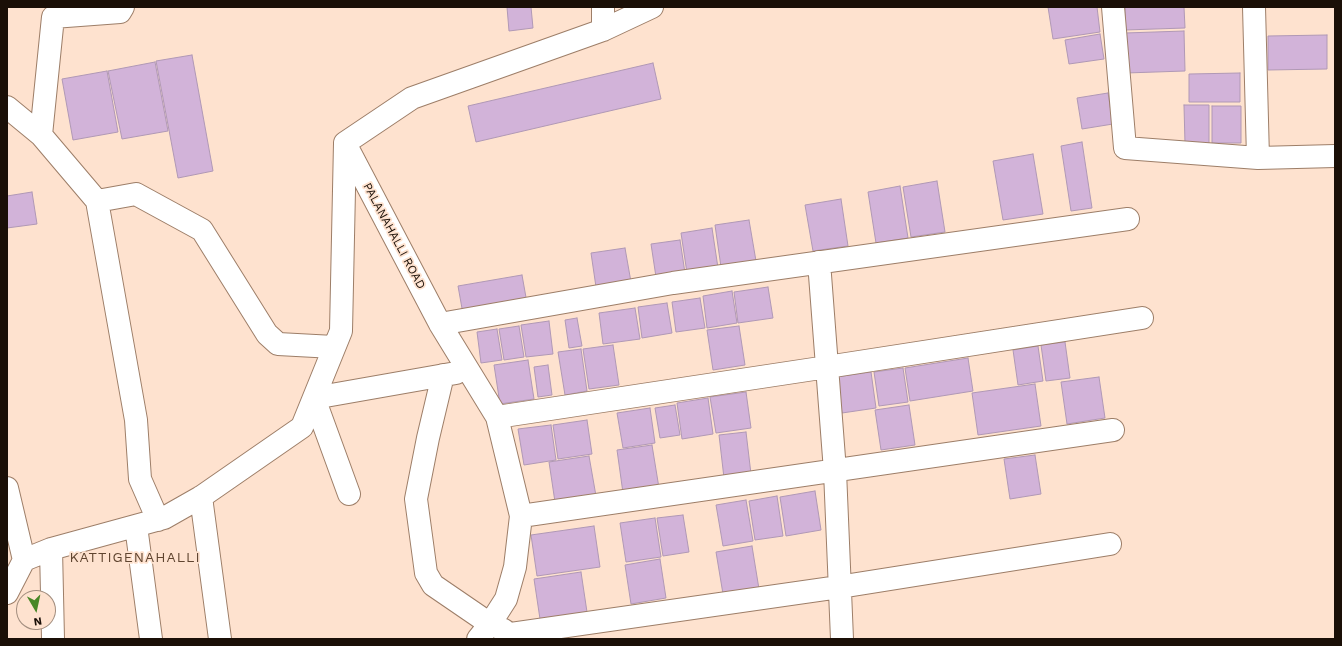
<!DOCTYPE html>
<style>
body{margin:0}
#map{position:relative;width:1342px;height:646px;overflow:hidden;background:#fee2cf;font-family:"Work Sans",sans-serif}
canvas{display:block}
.frame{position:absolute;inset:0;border:8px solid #1a0f07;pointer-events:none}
.north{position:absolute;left:16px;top:590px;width:40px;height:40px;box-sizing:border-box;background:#fee2cf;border:1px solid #a38e7f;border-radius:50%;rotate:171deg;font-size:11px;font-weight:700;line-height:16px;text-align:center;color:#1a0f07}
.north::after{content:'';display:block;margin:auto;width:14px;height:18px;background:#488727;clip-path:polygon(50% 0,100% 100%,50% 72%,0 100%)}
</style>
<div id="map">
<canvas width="1342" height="646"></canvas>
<div class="frame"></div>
<div class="north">N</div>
</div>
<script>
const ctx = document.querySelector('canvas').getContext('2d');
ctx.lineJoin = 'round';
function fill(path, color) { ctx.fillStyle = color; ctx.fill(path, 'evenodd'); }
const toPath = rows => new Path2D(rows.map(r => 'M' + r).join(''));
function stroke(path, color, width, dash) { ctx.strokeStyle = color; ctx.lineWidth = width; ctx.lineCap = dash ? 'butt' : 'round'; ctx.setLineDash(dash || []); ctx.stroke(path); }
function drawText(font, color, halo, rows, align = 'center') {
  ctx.font = font + ' "Work Sans",sans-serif'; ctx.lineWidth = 3.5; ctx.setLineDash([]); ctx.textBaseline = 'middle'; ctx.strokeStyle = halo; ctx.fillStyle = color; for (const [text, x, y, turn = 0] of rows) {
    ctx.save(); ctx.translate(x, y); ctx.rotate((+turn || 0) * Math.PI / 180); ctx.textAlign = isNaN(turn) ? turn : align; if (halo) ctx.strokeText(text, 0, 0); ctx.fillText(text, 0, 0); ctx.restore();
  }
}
const building = toPath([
 [507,7,531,7,533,28,509,31,507,7],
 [1048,7,1097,7,1100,32,1053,39,1048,7],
 [1125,7,1184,7,1185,28,1125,30,1125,7],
 [1184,31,1185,71,1126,73,1125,33,1184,31],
 [1100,34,1104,59,1069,64,1065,40,1100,34],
 [1327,35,1327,69,1268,70,1268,36,1327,35],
 [192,55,213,171,178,178,156,61,192,55],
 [155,62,168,131,122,139,108,71,155,62],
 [653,63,661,99,476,142,468,106,653,63],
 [107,71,118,132,73,140,62,79,107,71],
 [1240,73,1240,102,1189,102,1189,74,1240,73],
 [1108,93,1113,124,1082,129,1077,98,1108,93],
 [1184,105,1209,105,1209,144,1185,144,1184,105],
 [1212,106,1241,106,1241,143,1212,143,1212,106],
 [1082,142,1092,208,1071,211,1061,146,1082,142],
 [1033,154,1043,214,1003,220,993,161,1033,154],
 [937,181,945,232,911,237,903,187,937,181],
 [900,186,908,238,876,243,868,192,900,186],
 [32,192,37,224,7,228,7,196,32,192],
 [841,199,848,246,813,251,805,205,841,199],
 [749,220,756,261,721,267,715,225,749,220],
 [712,228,718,268,687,273,681,233,712,228],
 [680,240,685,273,656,277,651,244,680,240],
 [625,248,631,282,596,287,591,253,625,248],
 [522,275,527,303,463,314,458,286,522,275],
 [768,287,773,318,738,323,734,292,768,287],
 [732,291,737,323,707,328,703,296,732,291],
 [700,298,705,328,676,332,672,302,700,298],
 [667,303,672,333,642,338,638,307,667,303],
 [635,308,640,339,603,344,599,313,635,308],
 [577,318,582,346,569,348,565,320,577,318],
 [549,321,553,354,526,357,521,325,549,321],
 [519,326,524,357,504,360,499,329,519,326],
 [739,326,745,365,713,370,707,330,739,326],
 [497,329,502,360,481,363,477,332,497,329],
 [1065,342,1070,378,1046,381,1041,345,1065,342],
 [613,345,619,385,589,389,583,349,613,345],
 [1038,346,1043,381,1018,385,1013,350,1038,346],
 [581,349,587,391,565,395,558,352,581,349],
 [968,358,973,391,910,401,905,368,968,358],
 [528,360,534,399,500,404,494,365,528,360],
 [548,365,552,395,538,397,534,367,548,365],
 [903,368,908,402,879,406,874,372,903,368],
 [871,372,876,408,842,413,837,377,871,372],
 [1099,377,1105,418,1067,424,1061,382,1099,377],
 [1035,384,1041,426,978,435,972,393,1035,384],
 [746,392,751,428,716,433,710,397,746,392],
 [708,398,713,434,682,439,677,403,708,398],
 [675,405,680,435,660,438,655,408,675,405],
 [909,405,915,445,881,450,875,410,909,405],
 [650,408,655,443,623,448,617,413,650,408],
 [587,420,592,454,558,459,553,425,587,420],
 [551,425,556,460,524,465,518,429,551,425],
 [746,432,751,474,724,478,719,435,746,432],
 [652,445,659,488,623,493,617,450,652,445],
 [1035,455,1041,494,1010,499,1004,459,1035,455],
 [589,456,596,496,555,502,549,462,589,456],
 [815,491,821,530,786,536,780,497,815,491],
 [777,496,783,536,755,540,749,501,777,496],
 [746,500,753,541,723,546,716,505,746,500],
 [683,515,689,552,663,556,657,518,683,515],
 [655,518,661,557,626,562,620,523,655,518],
 [594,526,600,567,537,576,531,535,594,526],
 [752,546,759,589,723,594,716,552,752,546],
 [660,559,666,598,631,604,625,565,660,559],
 [581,572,587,612,540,619,534,579,581,572]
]);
fill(building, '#d2b3d9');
stroke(building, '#b098b5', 1);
const minor = toPath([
 [1113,7,1125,148,1258,158],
 [1254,7,1258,158,1335,156],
 [603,30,603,7],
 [7,107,41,135,97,201],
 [41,135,53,17,120,12,123,7],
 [345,143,412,98,603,30,652,7],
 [346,145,440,324,497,417,521,516,515,567,506,599,490,624,478,639],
 [819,262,835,471,842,639],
 [440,324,673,283,1128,219],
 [443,375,428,438,416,499,426,573,433,585,490,624,504,630],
 [497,417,827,367,1142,318],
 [7,488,24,560],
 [349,494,314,398,456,373],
 [201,497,220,639],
 [521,516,1113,430],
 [158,520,140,479,136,420,97,201,136,194,202,230,267,334,278,344,334,347],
 [136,526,151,639],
 [51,549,53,639],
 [7,593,24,560,51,549,164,518,201,497,302,427,341,331,345,143],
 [511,634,839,587,1110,544]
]);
stroke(minor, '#9d7e68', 24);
stroke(minor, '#fff', 22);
drawText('12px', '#1a0f07', '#fee2cf', [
 ["PALANAHALLI ROAD",394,236,62]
]);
ctx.letterSpacing = '1px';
drawText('14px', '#5f442f', '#fee2cf', [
 ["KATTIGENAHALLI",135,558]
]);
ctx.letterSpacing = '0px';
</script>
